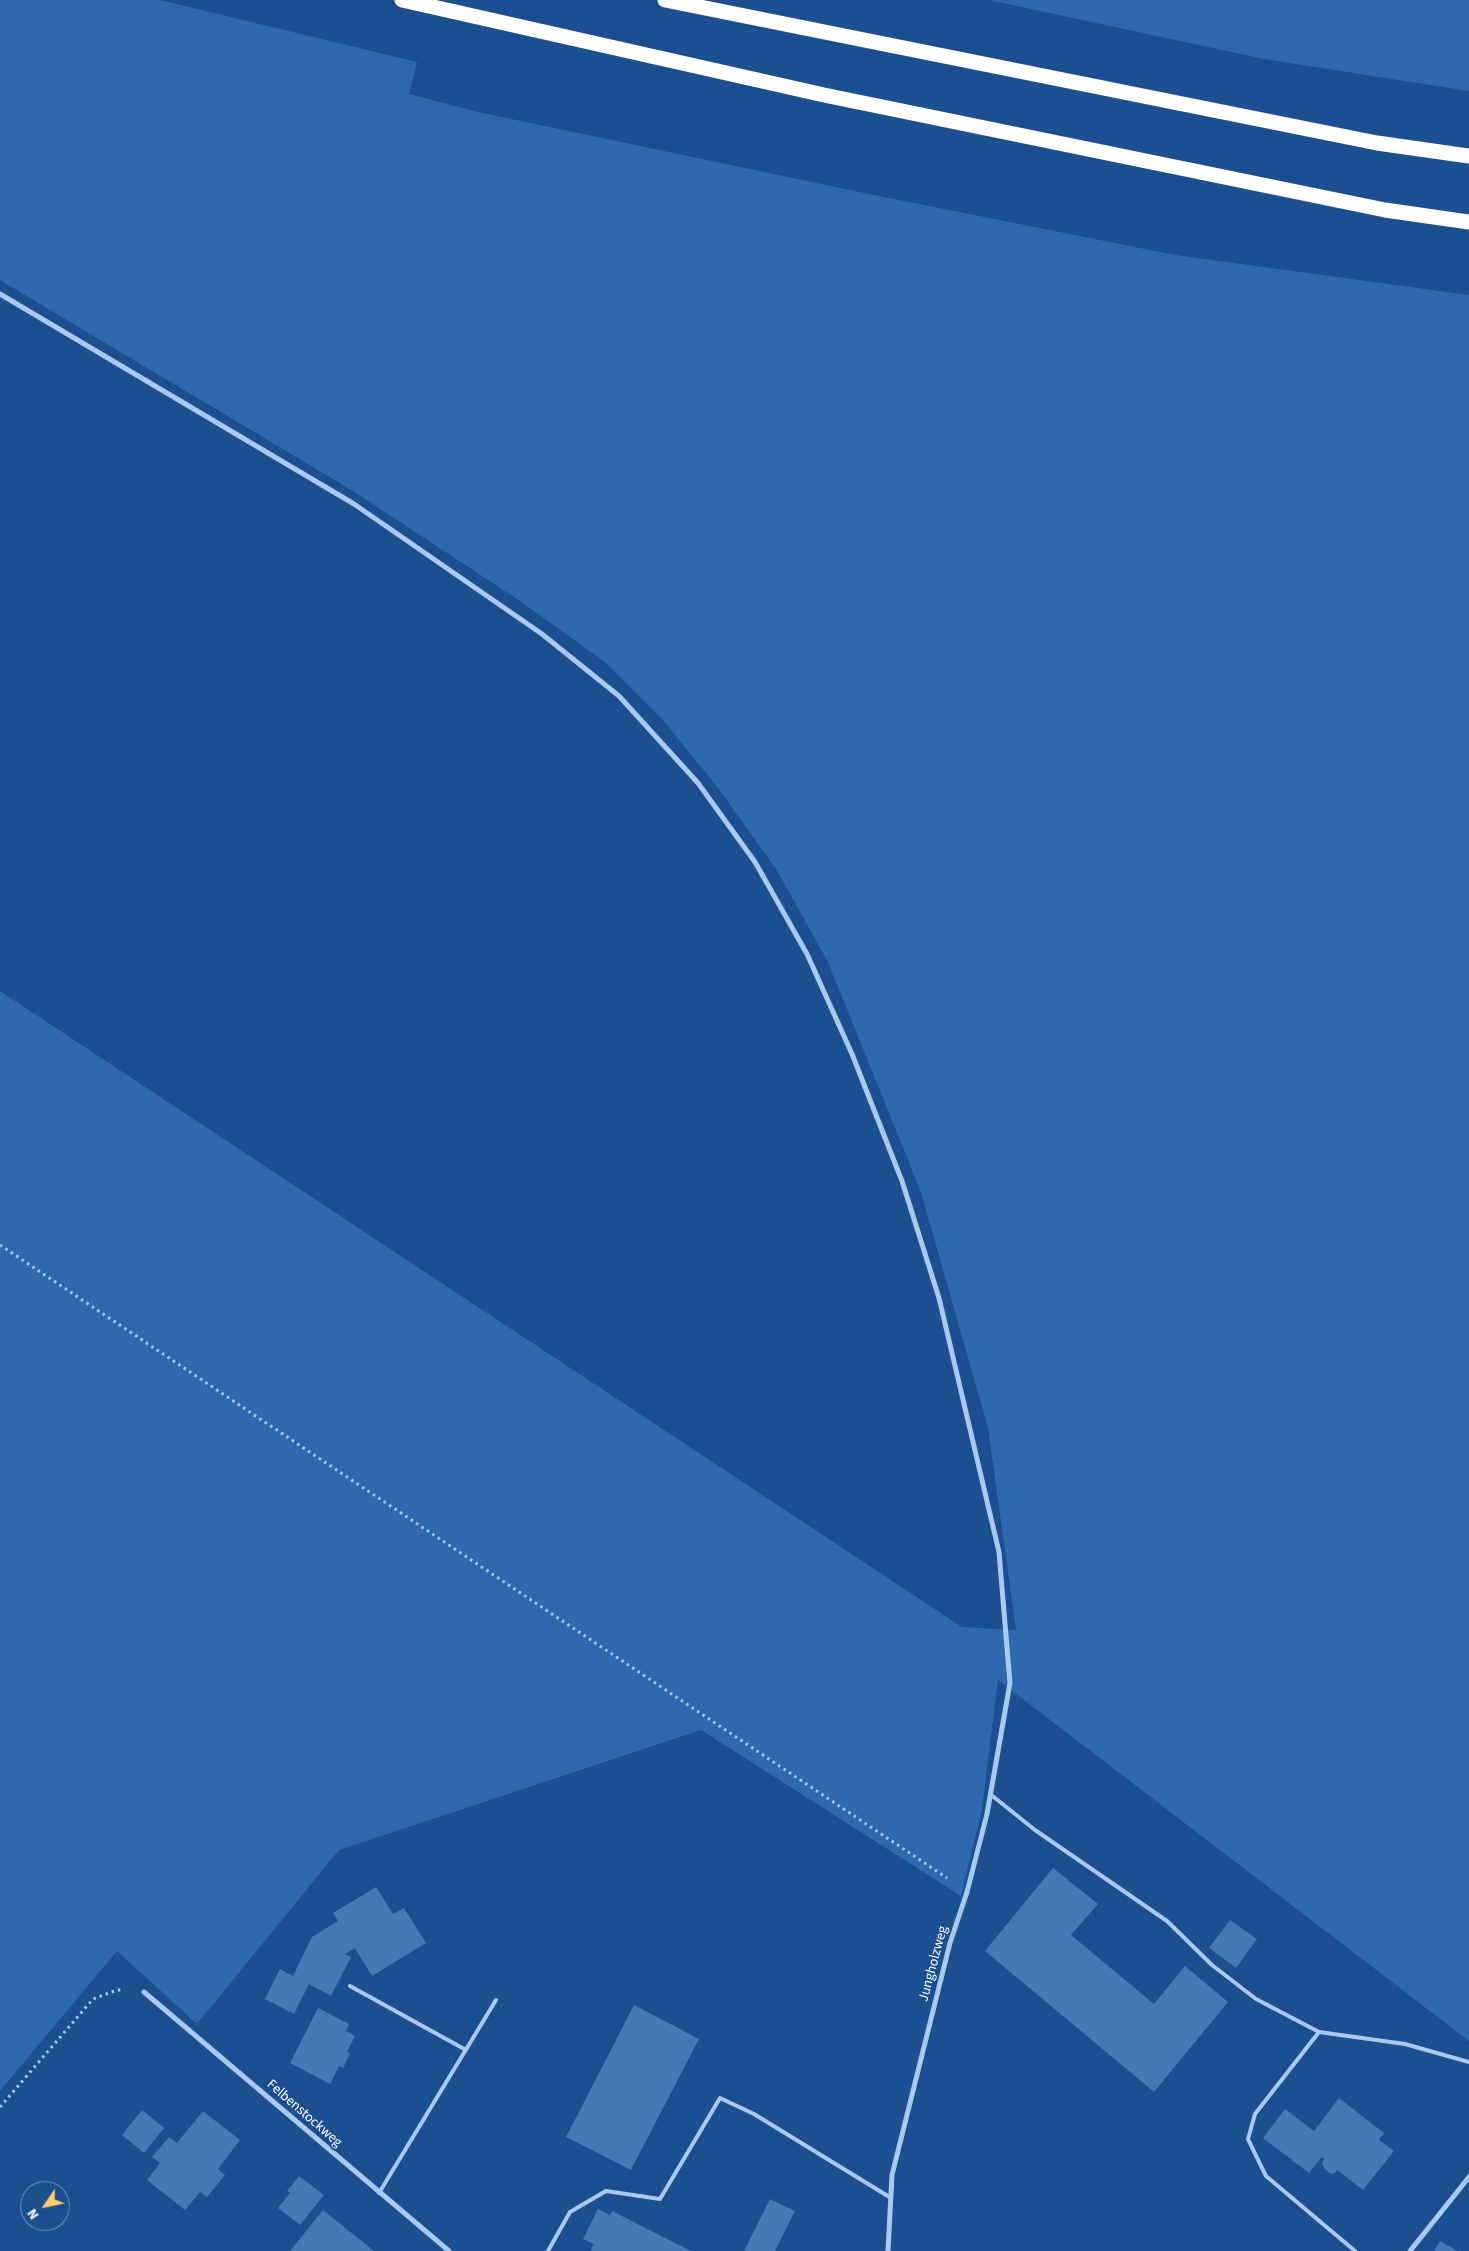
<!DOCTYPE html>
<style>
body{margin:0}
#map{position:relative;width:1469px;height:2251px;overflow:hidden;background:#1b4f8f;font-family:"Source Sans 3",sans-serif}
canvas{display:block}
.north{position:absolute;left:20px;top:2181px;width:50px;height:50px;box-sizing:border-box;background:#1b4f8f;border:1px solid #7695bc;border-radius:50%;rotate:236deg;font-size:14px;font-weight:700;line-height:20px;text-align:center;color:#fff}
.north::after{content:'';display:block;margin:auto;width:18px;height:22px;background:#ffd166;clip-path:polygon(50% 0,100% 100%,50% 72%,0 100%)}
</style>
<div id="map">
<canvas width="1469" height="2251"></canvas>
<div class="north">N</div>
</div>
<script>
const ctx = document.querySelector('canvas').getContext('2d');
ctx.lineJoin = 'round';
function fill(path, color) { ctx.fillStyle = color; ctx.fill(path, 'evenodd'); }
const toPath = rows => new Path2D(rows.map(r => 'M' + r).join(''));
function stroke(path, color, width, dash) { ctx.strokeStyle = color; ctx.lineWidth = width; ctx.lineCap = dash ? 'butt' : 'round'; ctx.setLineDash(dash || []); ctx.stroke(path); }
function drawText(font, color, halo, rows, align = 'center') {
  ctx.font = font + ' "Source Sans 3",sans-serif'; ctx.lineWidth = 4; ctx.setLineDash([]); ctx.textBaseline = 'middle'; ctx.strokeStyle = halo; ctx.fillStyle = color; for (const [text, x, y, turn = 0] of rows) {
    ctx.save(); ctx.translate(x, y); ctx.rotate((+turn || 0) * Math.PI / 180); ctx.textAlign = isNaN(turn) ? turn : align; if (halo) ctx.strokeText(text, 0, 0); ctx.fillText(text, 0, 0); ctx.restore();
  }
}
fill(toPath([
 [0,0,160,0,417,62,409,94,478,112,869,194,1175,255,1469,295,1469,2041,998,1680,982,1809,961,1896,701,1730,339,1850,197,2024,117,1951,0,2091,0,991,962,1627,1016,1630,988,1428,921,1192,827,960,776,869,718,788,663,720,606,663,520,601,353,491,0,280],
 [989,0,1469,0,1469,91,1264,59]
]), '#2e69ad');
fill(toPath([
 [1053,1868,1098,1904,1071,1935,1154,2004,1185,1966,1228,2002,1154,2092,985,1951],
 [376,1887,393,1914,404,1908,426,1943,372,1976,355,1948,345,1954,351,1957,331,1996,309,1984,294,2014,265,1999,280,1969,293,1976,312,1937,338,1921,333,1913],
 [1230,1920,1257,1939,1236,1968,1209,1948],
 [634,2005,699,2039,631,2170,566,2137],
 [318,2008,349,2024,346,2031,355,2036,347,2052,350,2054,343,2068,339,2066,330,2084,290,2063],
 [1339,2098,1384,2133,1379,2140,1394,2151,1363,2190,1337,2170,1335,2173,1331,2174,1324,2168,1322,2163,1324,2159,1322,2157,1309,2173,1263,2138,1285,2109,1314,2131],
 [142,2110,164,2128,144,2153,122,2135],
 [203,2111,240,2140,218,2169,225,2175,207,2197,200,2192,185,2210,147,2180,160,2163,152,2157,169,2137,177,2143],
 [299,2176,324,2195,300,2225,278,2208,290,2193,287,2191],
 [770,2199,795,2211,775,2251,744,2251],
 [598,2209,610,2215,612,2211,691,2251,590,2251,594,2244,583,2239],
 [323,2210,374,2251,290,2251],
 [1440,2241,1458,2251,1434,2251]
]), '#4478b7');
stroke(toPath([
 [0,1245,947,1878],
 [0,2107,93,1999,117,1990,123,1990]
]), '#a9c9ee', 3, [2.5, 4]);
stroke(toPath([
 [990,1794,1035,1830,1167,1921,1212,1965,1256,1999,1319,2032,1405,2044,1469,2062],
 [350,1986,466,2050],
 [1319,2032,1255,2114,1248,2139,1266,2176,1355,2251],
 [379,2193,496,2000],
 [548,2251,570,2212,606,2191,660,2199,720,2098,754,2114,891,2198]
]), '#a9c9ee', 4);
stroke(toPath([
 [0,294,354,504,542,634,619,696,698,783,755,862,807,954,852,1054,902,1181,939,1298,999,1552,1010,1683,987,1814,967,1892,950,1943,892,2175,888,2251],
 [144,1992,449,2251],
 [1410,2251,1469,2177]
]), '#a9c9ee', 5);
stroke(toPath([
 [402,0,824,95,1385,210,1469,222],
 [665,0,1377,143,1469,156]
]), '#fff', 15);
drawText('14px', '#fff', '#1b4f8f', [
 ["Jungholzweg",934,1964,-75],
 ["Felbenstockweg",304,2114,41]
]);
</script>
